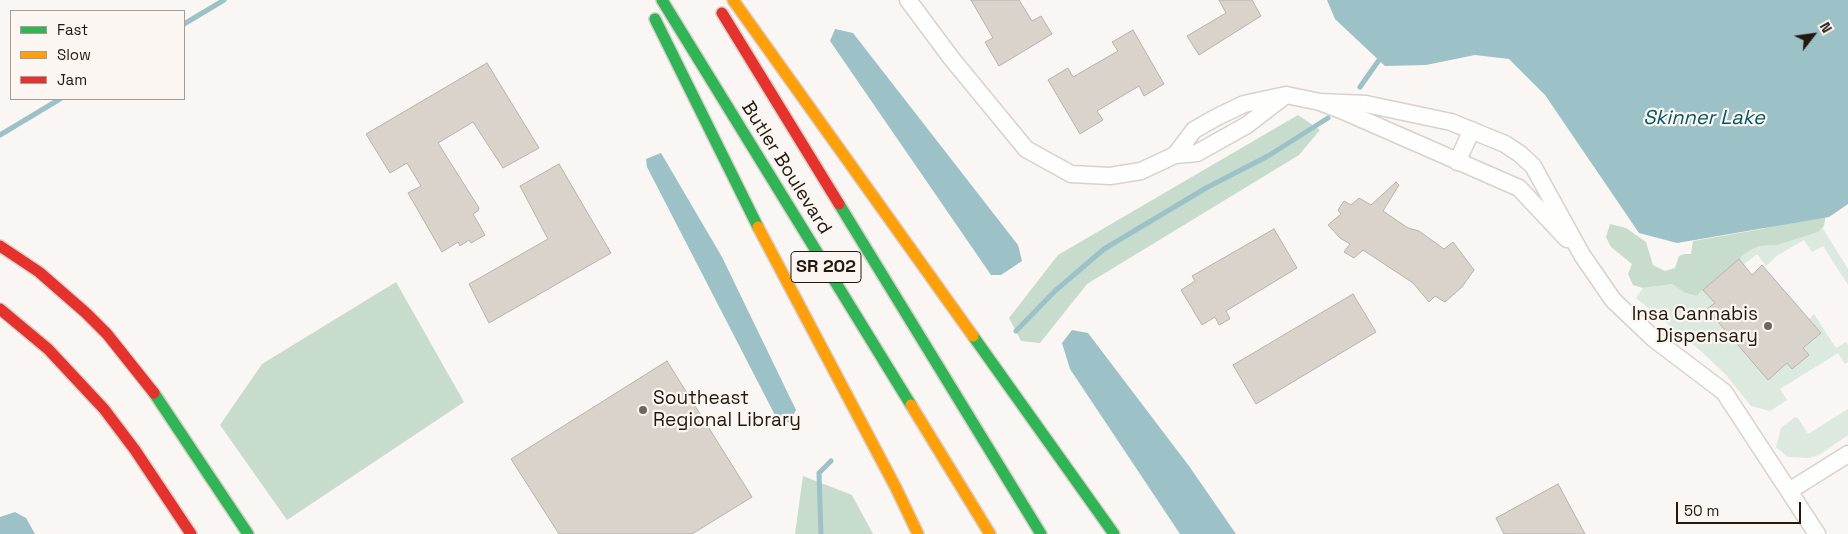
<!DOCTYPE html>
<style>
body{margin:0}
#map{position:relative;width:1848px;height:534px;overflow:hidden;background:#f9f6f3;font-family:"Space Grotesk",sans-serif}
canvas{display:block}
.legend{position:absolute;left:10px;top:10px;width:175px;height:90px;box-sizing:border-box;background:#fbf6f1;border:1px solid #a49d97;margin:0;padding:6px 9px;list-style:none;font-size:15px;color:#221810}
.legend li{display:flex;align-items:center;gap:10px;height:25px}
.legend b{width:25px;border:1px solid #a49d97}
.north{position:absolute;left:1788px;top:10px;width:50px;height:50px;-webkit-text-stroke:4px #fbf6f1;paint-order:stroke;rotate:60deg;font-size:14px;font-weight:700;line-height:20px;text-align:center;color:#221810}
.north::after{content:'';display:block;margin:auto;width:18px;height:22px;background:#221810;clip-path:polygon(50% 0,100% 100%,50% 72%,0 100%)}
.scale{position:absolute;left:1676px;top:502px;width:125px;height:22px;box-sizing:border-box;border:2px solid #221810;border-top:0;padding-left:6px;font-size:15px;line-height:18px;white-space:nowrap;color:#221810;-webkit-text-stroke:4px #fbf6f1;paint-order:stroke}
</style>
<div id="map">
<canvas width="1848" height="534"></canvas>
<ul class="legend">
<li><b style="height:6px;background:#30b455"></b>Fast</li>
<li><b style="height:6px;background:#ff9f0a"></b>Slow</li>
<li><b style="height:6px;background:#e5322d"></b>Jam</li>
</ul>
<div class="north">N</div>
<div class="scale">50 m</div>
</div>
<script>
const ctx = document.querySelector('canvas').getContext('2d');
ctx.lineJoin = 'round';
function fill(path, color) { ctx.fillStyle = color; ctx.fill(path, 'evenodd'); }
const toPath = rows => new Path2D(rows.map(r => 'M' + r).join(''));
function stroke(path, color, width, dash) { ctx.strokeStyle = color; ctx.lineWidth = width; ctx.lineCap = dash ? 'butt' : 'round'; ctx.setLineDash(dash || []); ctx.stroke(path); }
function drawText(font, color, halo, rows, align = 'center') {
  ctx.font = font + ' "Space Grotesk",sans-serif'; ctx.lineWidth = 4.5; ctx.setLineDash([]); ctx.textBaseline = 'middle'; ctx.strokeStyle = halo; ctx.fillStyle = color; for (const [text, x, y, turn = 0] of rows) {
    ctx.save(); ctx.translate(x, y); ctx.rotate((+turn || 0) * Math.PI / 180); ctx.textAlign = isNaN(turn) ? turn : align; if (halo) ctx.strokeText(text, 0, 0); ctx.fillText(text, 0, 0); ctx.restore();
  }
}
fill(toPath([
 [1822,227,1848,269,1848,285,1823,246,1812,252,1804,240,1778,255,1766,266,1757,254,1743,265,1739,259,1747,252,1759,246,1777,245,1817,232],
 [1672,284,1685,293,1695,296,1703,290,1715,303,1708,309,1768,379,1787,363,1792,369,1808,355,1803,348,1821,333,1809,319,1814,314,1836,348,1846,342,1848,345,1848,362,1845,364,1838,353,1780,389,1787,400,1770,411,1751,406,1727,376,1703,353,1636,298,1643,288],
 [1848,409,1848,435,1819,455,1810,458,1788,457,1776,447,1781,428,1795,417,1798,418,1808,434]
]), '#dbe9de');
fill(toPath([
 [1298,115,1320,130,1299,155,1087,284,1040,343,1021,341,1009,318,1058,255],
 [1826,212,1824,226,1818,232,1777,245,1759,246,1747,252,1696,296,1685,293,1672,284,1643,288,1633,285,1628,274,1632,264,1611,247,1606,237,1610,224,1626,228,1646,242,1653,265,1665,271,1675,268,1679,256,1684,254,1691,254,1693,241,1762,229],
 [396,282,464,402,287,520,220,425,262,364],
 [803,476,852,495,873,534,795,534]
]), '#c7dccc');
fill(toPath([
 [1327,0,1848,0,1848,204,1829,217,1677,243,1639,233,1545,95,1509,59,1475,55,1426,65,1385,66,1335,19],
 [835,29,853,33,1018,245,1022,261,1001,275,991,275,830,41],
 [661,153,722,257,796,410,789,423,777,419,647,167,646,159],
 [1072,330,1088,333,1189,466,1236,534,1180,534,1070,369,1062,343],
 [15,512,26,518,35,534,0,534,0,517]
]), '#9cc1c7');
stroke(toPath([
 [184,24,224,0],
 [1360,87,1379,60],
 [0,135,60,99],
 [1016,331,1055,291,1104,249,1206,188,1268,156,1328,118],
 [821,534,819,473,831,461]
]), '#9cc1c7', 5);
const building = toPath([
 [971,0,1019,0,1032,21,1041,16,1052,34,999,66,985,42,993,38,971,0],
 [1219,0,1252,0,1261,16,1199,55,1187,36,1226,13,1219,0],
 [1133,30,1164,84,1144,96,1139,86,1097,111,1103,120,1080,134,1048,80,1068,68,1073,77,1118,51,1112,42,1133,30],
 [487,63,539,148,503,168,473,122,438,143,479,208,478,211,473,214,485,235,471,243,469,240,460,246,458,242,442,252,408,193,421,186,407,163,390,173,366,134,487,63],
 [559,164,611,253,489,323,469,284,548,239,520,186,559,164],
 [1396,182,1399,185,1383,211,1408,228,1419,231,1444,249,1453,242,1474,270,1462,287,1445,302,1435,296,1429,302,1413,283,1363,250,1354,258,1344,252,1350,244,1340,238,1328,225,1341,214,1338,210,1344,201,1351,205,1359,198,1371,205,1396,182],
 [1274,229,1297,268,1226,311,1230,319,1219,325,1215,317,1202,325,1181,290,1195,281,1192,276,1274,229],
 [1739,259,1752,275,1762,265,1821,333,1803,348,1809,355,1792,369,1787,363,1768,380,1707,309,1715,303,1703,290,1739,259],
 [1353,294,1376,332,1256,404,1233,365,1353,294],
 [667,361,752,497,692,534,559,534,511,459,667,361],
 [1558,484,1585,534,1504,534,1496,518,1558,484]
]);
fill(building, '#d9d3cc');
stroke(building, '#b7b2ac', 1);
const street = toPath([
 [908,0,952,59,1026,149,1071,174,1110,176,1141,171,1175,155,1197,153,1247,125,1286,95],
 [1320,102,1366,104,1451,122,1505,144,1520,154,1533,166,1582,255,1613,300,1654,339,1724,392,1817,534],
 [1175,155,1194,130,1217,117,1244,104,1286,95,1320,102,1341,110,1519,188,1567,239],
 [1457,162,1472,130],
 [1789,491,1848,454]
]);
const fast = toPath([
 [662,0,911,405],
 [655,19,758,227],
 [839,204,1041,534],
 [973,336,1114,534],
 [154,393,248,534]
]);
const slow = toPath([
 [733,0,973,336],
 [758,227,896,488,918,534],
 [911,405,990,534]
]);
const jam = toPath([
 [722,13,839,204],
 [0,246,39,272,86,313,107,334,154,393],
 [0,309,48,349,104,409,135,450,191,534]
]);
stroke(street, '#d8d1cc', 19);
stroke(fast, '#d8d1cc', 14);
stroke(slow, '#d8d1cc', 14);
stroke(jam, '#d8d1cc', 14);
stroke(street, '#fefefd', 16);
stroke(fast, '#30b455', 11);
stroke(slow, '#ff9f0a', 11);
stroke(jam, '#e5322d', 11);
for (const [x, y, r, color] of [
 [1768,326,5,"#6d665f"],
 [643,410,5,"#6d665f"]
]) { const dot = new Path2D(); dot.arc(x, y, r, 0, 2 * Math.PI); ctx.fillStyle = color; ctx.fill(dot); stroke(dot, '#fbf6f1', 2); }
for (const [x, y, w] of [
 [826,267,70]
]) { const box = new Path2D(); box.roundRect(x - w / 2, y - 15.5, w, 31, 4); ctx.fillStyle = '#fbf6f1'; ctx.fill(box); stroke(box, '#221810', 1); }
drawText('bold 18px', '#221810', null, [
 ["SR 202",826,267]
]);
drawText('19px', '#221810', '#fbf6f1', [
 ["Butler Boulevard",786,168,58]
]);
drawText('19px', '#221810', '#fbf6f1', [
 ["Insa Cannabis",1758,315],
 ["Dispensary",1758,337],
 ["Southeast",653,399,"left"],
 ["Regional Library",653,421,"left"]
], 'right');
drawText('italic 20px', '#055662', '#fbf6f1', [
 ["Skinner Lake",1704,119]
]);
</script>
